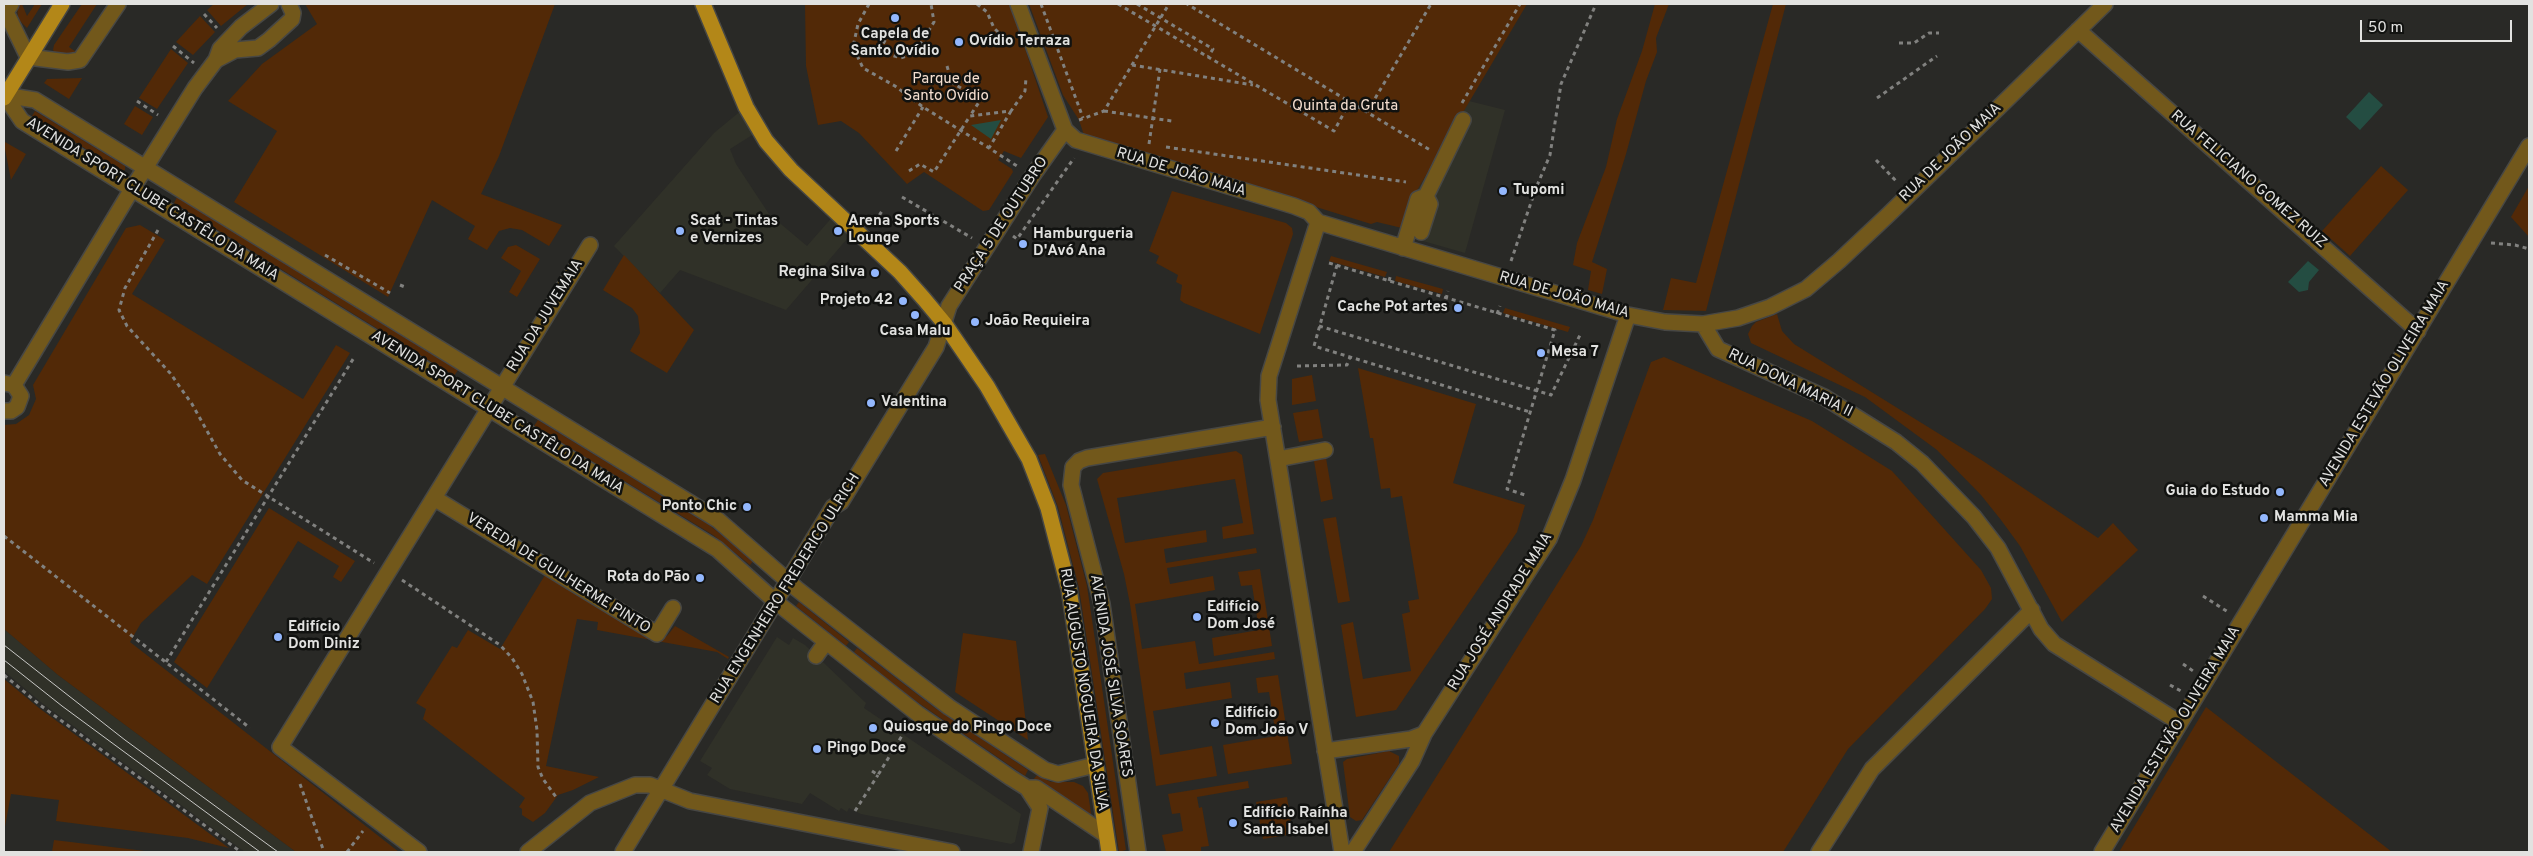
<!DOCTYPE html>
<meta charset="utf-8">
<style>
body{margin:0}
#map{position:relative;width:2533px;height:856px;overflow:hidden;background:#292926;font-family:Overpass,sans-serif}
canvas{display:block}
.frame{position:absolute;inset:0;border:5px solid #e2e2e0;pointer-events:none}
.scale{position:absolute;left:2360px;top:20px;width:152px;height:22px;box-sizing:border-box;border:2px solid #e2e2e0;border-top:0;padding-left:6px;font-size:15px;line-height:18px;white-space:nowrap;color:#e2e2e0;-webkit-text-stroke:4px #111210;paint-order:stroke}
</style>
<div id="map">
<canvas width="2533" height="856"></canvas>
<div class="frame"></div>
<div class="scale">50 m</div>
</div>
<script>
const ctx = document.querySelector('canvas').getContext('2d');
ctx.lineJoin = 'round';
function fill(path, color) { ctx.fillStyle = color; ctx.fill(path, 'evenodd'); }
const toPath = rows => new Path2D(rows.map(r => 'M' + r).join(''));
function stroke(path, color, width, dash) { ctx.strokeStyle = color; ctx.lineWidth = width; ctx.lineCap = dash ? 'butt' : 'round'; ctx.setLineDash(dash || []); ctx.stroke(path); }
function drawText(font, color, halo, rows, align = 'center') {
  ctx.font = font + ' Overpass,sans-serif'; ctx.lineWidth = 5; ctx.setLineDash([]); ctx.textBaseline = 'middle'; ctx.strokeStyle = halo; ctx.fillStyle = color; for (const [text, x, y, turn = 0] of rows) {
    ctx.save(); ctx.translate(x, y); ctx.rotate((+turn || 0) * Math.PI / 180); ctx.textAlign = isNaN(turn) ? turn : align; if (halo) ctx.strokeText(text, 0, 0); ctx.fillText(text, 0, 0); ctx.restore();
  }
}
fill(toPath([
 [1469,101,1505,110,1465,253,1416,239,1409,204],
 [743,109,757,132,730,149,736,164,769,214,807,246,835,214,853,232,786,310,680,270,660,293,614,246,714,133],
 [4,629,58,675,296,852,245,852,42,703,4,671],
 [777,637,789,645,793,638,805,645,866,703,864,708,1021,814,1015,842,1011,844,861,814,849,808,847,812,841,808,839,811,810,793,802,804,730,789,707,775,712,768,700,761]
]), '#303128');
fill(toPath([
 [17,4,22,4,27,16,35,4,42,4,27,28,18,19],
 [82,4,97,4,69,47,76,52,73,54,55,53,53,50,54,45],
 [214,4,248,4,221,26,207,10],
 [305,4,555,4,499,156,481,194,562,225,549,246,522,230,510,228,499,231,487,250,468,239,475,226,432,200,388,297,234,202,277,131,228,101,262,64,317,24],
 [805,4,1010,4,1048,117,1021,158,1004,151,998,160,1012,169,1013,172,989,210,983,211,924,172,907,184,859,133,841,121,818,125,806,66],
 [1029,4,1527,4,1409,204,1402,228,1377,222,1371,224,1084,135,1079,120,1063,95],
 [1655,4,1669,4,1656,38,1657,52,1646,81,1626,154,1592,262,1607,269,1602,294,1588,290,1591,271,1573,265,1577,243,1606,167,1617,119,1642,51],
 [1773,4,1786,4,1706,311,1663,310,1671,278,1696,283],
 [200,16,215,32,193,55,176,42],
 [171,49,188,63,157,109,139,98],
 [82,78,69,99,44,83,47,79],
 [135,106,153,117,142,135,124,124],
 [35,111,125,166,125,170,122,171,32,116],
 [5,142,26,154,11,180,4,144],
 [2381,166,2408,190,2350,256,2322,231],
 [2529,186,2529,237,2511,217],
 [1172,191,1286,223,1292,228,1293,234,1260,334,1184,303,1180,300,1182,285,1176,282,1178,275,1156,263,1159,256,1149,251],
 [177,197,458,370,454,376,174,203],
 [140,225,165,240,132,294,303,399,336,345,350,353,207,584,192,575,141,623,130,642,399,852,296,852,58,675,4,629,4,425,16,424,29,415,36,399,33,385,126,228],
 [516,245,540,259,517,297,509,292,521,271,501,258,508,247],
 [624,255,694,330,667,373,630,351,640,333,638,316,632,308,603,290],
 [1331,256,1387,272,1385,277,1329,261],
 [1396,276,1443,289,1442,294,1395,281],
 [1505,308,1570,327,1568,332,1503,313],
 [1777,314,1782,331,1794,344,1983,461,2098,538,2113,523,2138,550,2062,622,2020,546,2001,520,1981,495,1937,450,1865,397,1751,343,1748,334,1752,326,1756,322],
 [1664,357,1812,421,1892,471,1981,570,1991,588,1992,599,1985,609,1848,749,1783,852,1389,852,1581,546,1593,520,1651,362],
 [1358,368,1476,404,1453,483,1525,505,1517,532,1396,710,1356,717,1341,625,1353,622,1363,679,1411,671,1402,614,1410,612,1408,601,1419,599,1402,496,1391,498,1390,488,1381,489,1373,438,1370,438],
 [1312,375,1316,401,1292,405,1292,379],
 [1318,409,1323,438,1299,442,1293,413],
 [538,420,709,525,754,560,750,565,713,535,534,426],
 [1236,451,1242,455,1254,534,1223,539,1222,527,1243,523,1235,479,1117,498,1125,543,1206,530,1207,542,1164,549,1166,563,1256,548,1257,553,1167,568,1170,584,1213,576,1215,590,1135,604,1142,649,1195,641,1199,664,1274,652,1275,659,1184,673,1186,689,1230,682,1232,698,1153,711,1160,755,1212,746,1217,776,1156,786,1130,604,1124,574,1097,479,1103,473],
 [1045,454,1066,505,1087,586,1126,850,1119,852,1079,588,1058,507,1038,455],
 [1326,458,1333,499,1321,502,1314,461],
 [269,508,355,561,341,582,333,577,339,566,298,541,207,688,174,662],
 [1336,517,1350,601,1338,603,1323,519],
 [1260,569,1272,646,1214,656,1212,638,1259,630,1252,585,1241,586,1238,572],
 [545,575,636,629,661,638,667,636,675,626,729,657,728,659,717,652,597,630,598,622,577,619,546,766,599,777,573,790,558,795,545,813,533,822,522,815,522,809,519,807,525,798,423,719,426,709,416,703,452,646,457,648,468,630,500,649],
 [799,602,849,642,846,646,796,606],
 [963,633,1016,641,1028,740,955,692],
 [857,648,935,708,1028,770,1025,776,907,695,854,652],
 [1278,675,1292,764,1228,774,1223,745,1276,736,1269,692,1258,693,1256,678],
 [4,679,39,708,229,848,188,838,56,821,59,800,11,794,4,832],
 [2206,707,2392,852,2119,852],
 [1389,751,1399,756,1399,764,1362,820,1356,821,1350,817,1343,762,1347,759],
 [1037,775,1051,782,1074,782,1083,786,1088,793,1092,820,1032,781],
 [1248,781,1249,788,1197,797,1199,808,1202,807,1209,846,1201,847,1201,852,1166,852,1162,835,1183,831,1180,813,1172,814,1168,794],
 [1287,797,1293,834,1263,839,1256,802],
 [54,840,153,852,52,852]
]), '#522907');
fill(toPath([
 [2369,92,2383,105,2360,130,2346,117],
 [1001,120,991,139,971,125],
 [2308,261,2319,270,2309,282,2308,290,2299,292,2288,282]
]), '#244d42');
const minor = toPath([
 [11,4,6,12,28,57,68,62,80,60,118,4],
 [1018,4,1065,130,1076,140,1294,206,1309,212,1318,222,1628,315,1665,322,1703,324,1738,318,1770,307,1806,289,1839,261,1888,215,2105,4],
 [2078,30,2418,331],
 [216,60,235,50,258,48,269,40,292,19,293,13,289,4],
 [4,95,35,100,718,520,797,589,898,668,949,707,1045,770,1058,774,1095,765],
 [5,96,22,121,717,549,776,602,918,714,1011,778,1027,788,1036,788,1106,835],
 [1318,222,1269,376,1268,400,1342,852],
 [1421,232,1430,204,1426,196],
 [1403,248,1418,199,1426,196,1463,120],
 [1703,324,1718,349,1824,397,1896,442,1922,463,1974,517,1998,548,2041,629,2054,644,2180,723],
 [4,383,14,385,21,396,17,407,11,411,4,411],
 [14,385,132,189,195,88,216,60,220,49,241,27,271,4],
 [1278,459,1325,450],
 [434,498,657,634,673,608],
 [816,656,826,642],
 [1325,751,1411,739,1424,734],
 [1027,788,1040,808,1031,852],
 [419,852,280,747,590,245],
 [528,852,590,803,635,785,650,785,690,801,952,852],
 [623,852,833,507,841,502,936,347,949,306,1033,175,1065,130],
 [1138,852,1102,604,1071,485,1073,467,1079,461,1087,458,1273,427],
 [1353,852,1412,761,1424,734,1549,539,1573,480,1628,315],
 [1819,852,1872,769,2032,610],
 [2102,852,2529,146]
]);
const major = toPath([
 [703,4,746,107,766,141,791,170,900,272,924,299,944,323,987,386,1029,459,1048,508,1069,589,1109,852],
 [4,98,62,4]
]);
stroke(minor, '#474744', 18);
stroke(major, '#474744', 18);
stroke(toPath([
 [869,4,858,24,853,47,863,68,895,86,923,107,989,148],
 [977,4,987,12,994,28,1002,36,1013,43],
 [1041,4,1083,118],
 [1118,4,1334,131,1350,102,1187,4],
 [1137,4,1213,49,1208,57],
 [204,14,217,28],
 [889,33,881,48,888,54,901,58,915,53,934,22,931,4],
 [1899,43,1914,43,1929,33,1939,33],
 [173,46,194,63],
 [1132,65,1253,85],
 [947,66,952,83,981,99,970,116],
 [1877,98,1937,56],
 [137,101,158,115],
 [1350,102,1430,150],
 [1462,103,1520,4],
 [1011,111,989,148,1017,166],
 [1104,111,1172,121],
 [1367,112,1431,4],
 [1079,120,1104,111,1169,4],
 [1149,144,1160,69],
 [1166,147,1406,182],
 [896,151,923,107],
 [1876,160,1898,183],
 [909,171,920,164,934,172,970,116,1011,111,1025,91,1026,78],
 [902,197,972,238],
 [875,222,882,211],
 [158,230,125,288,119,310,127,326,170,373,192,404,220,454,242,480,374,563],
 [1013,236,1017,239,1074,158],
 [2491,243,2515,245,2529,249],
 [325,255,390,293],
 [1511,261,1536,188,1550,155,1561,84,1596,4],
 [1329,263,1555,330,1507,489,1528,496],
 [1337,265,1314,346,1530,412],
 [1389,281,1391,274],
 [400,285,405,287],
 [1446,299,1448,291],
 [1497,314,1500,306],
 [1319,326,1551,395,1580,335],
 [1297,366,1347,365,1350,357],
 [4,536,250,728],
 [402,580,500,645,512,658,522,674,533,702,537,730,538,767,543,779,556,797],
 [2203,596,2228,612],
 [166,662,355,356],
 [2183,664,2193,671],
 [4,675,40,705,241,852],
 [2170,685,2181,691],
 [872,771,878,775,903,734],
 [300,784,324,852],
 [855,811,878,775],
 [347,852,363,831]
]), '#81817f', 3, [4, 4]);
stroke(minor, '#72581b', 15);
stroke(major, '#b38718', 15);
stroke(toPath([
 [4,645,125,740,278,852],
 [4,660,62,706,260,852]
]), '#c8c8c6', 1);
for (const [x, y, r, color] of [
 [895,18,5,"#93b7fd"],
 [959,42,5,"#93b7fd"],
 [1503,191,5,"#93b7fd"],
 [680,231,5,"#93b7fd"],
 [838,231,5,"#93b7fd"],
 [1023,244,5,"#93b7fd"],
 [875,273,5,"#93b7fd"],
 [903,301,5,"#93b7fd"],
 [1458,308,5,"#93b7fd"],
 [915,315,5,"#93b7fd"],
 [975,322,5,"#93b7fd"],
 [1541,353,5,"#93b7fd"],
 [871,403,5,"#93b7fd"],
 [2280,492,5,"#93b7fd"],
 [747,507,5,"#93b7fd"],
 [2264,518,5,"#93b7fd"],
 [700,578,5,"#93b7fd"],
 [1197,617,5,"#93b7fd"],
 [278,637,5,"#93b7fd"],
 [1215,723,5,"#93b7fd"],
 [873,728,5,"#93b7fd"],
 [817,749,5,"#93b7fd"],
 [1233,823,5,"#93b7fd"]
]) { const dot = new Path2D(); dot.arc(x, y, r, 0, 2 * Math.PI); ctx.fillStyle = color; ctx.fill(dot); stroke(dot, '#111210', 2); }
drawText('bold 15px', '#e2e2e0', '#111210', [
 ["Capela de",895,35,"center"],
 ["Santo Ovídio",895,52,"center"],
 ["Ovídio Terraza",969,42],
 ["Tupomi",1513,191],
 ["Scat - Tintas",690,222],
 ["e Vernizes",690,239],
 ["Arena Sports",848,222],
 ["Lounge",848,239],
 ["Hamburgueria",1033,235],
 ["D'Avó Ana",1033,252],
 ["Regina Silva",865,273,"right"],
 ["Projeto 42",893,301,"right"],
 ["Cache Pot artes",1448,308,"right"],
 ["João Requieira",985,322],
 ["Casa Malu",915,332,"center"],
 ["Mesa 7",1551,353],
 ["Valentina",881,403],
 ["Guia do Estudo",2270,492,"right"],
 ["Ponto Chic",737,507,"right"],
 ["Mamma Mia",2274,518],
 ["Rota do Pão",690,578,"right"],
 ["Edifício",1207,608],
 ["Dom José",1207,625],
 ["Edifício",288,628],
 ["Dom Diniz",288,645],
 ["Edifício",1225,714],
 ["Dom João V",1225,731],
 ["Quiosque do Pingo Doce",883,728],
 ["Pingo Doce",827,749],
 ["Edifício Raínha",1243,814],
 ["Santa Isabel",1243,831]
], 'left');
drawText('15px', '#f5dfd0', '#111210', [
 ["Parque de",946,80],
 ["Santo Ovídio",946,97],
 ["Quinta da Gruta",1345,107]
]);
drawText('15px', '#e2e2e0', '#111210', [
 ["RUA DE JOÃO MAIA",1951,153,-44],
 ["RUA DE JOÃO MAIA",1181,173,17],
 ["RUA FELICIANO GOMEZ RUIZ",2248,180,41],
 ["AVENIDA SPORT CLUBE CASTÊLO DA MAIA",152,200,32],
 ["PRAÇA 5 DE OUTUBRO",1002,225,-57],
 ["RUA DE JOÃO MAIA",1564,296,16],
 ["RUA DA JUVEMAIA",546,316,-58],
 ["RUA DONA MARIA II",1790,384,26],
 ["AVENIDA ESTEVÃO OLIVEIRA MAIA",2385,384,-59],
 ["AVENIDA SPORT CLUBE CASTÊLO DA MAIA",497,413,32],
 ["VEREDA DE GUILHERME PINTO",558,574,32],
 ["RUA ENGENHEIRO FREDERICO ULRICH",786,589,-58],
 ["RUA JOSÉ ANDRADE MAIA",1501,612,-58],
 ["AVENIDA JOSÉ SILVA SOARES",1110,676,81],
 ["RUA AUGUSTO NOGUEIRA DA SILVA",1083,690,81],
 ["AVENIDA ESTEVÃO OLIVEIRA MAIA",2176,730,-59]
]);
</script>
